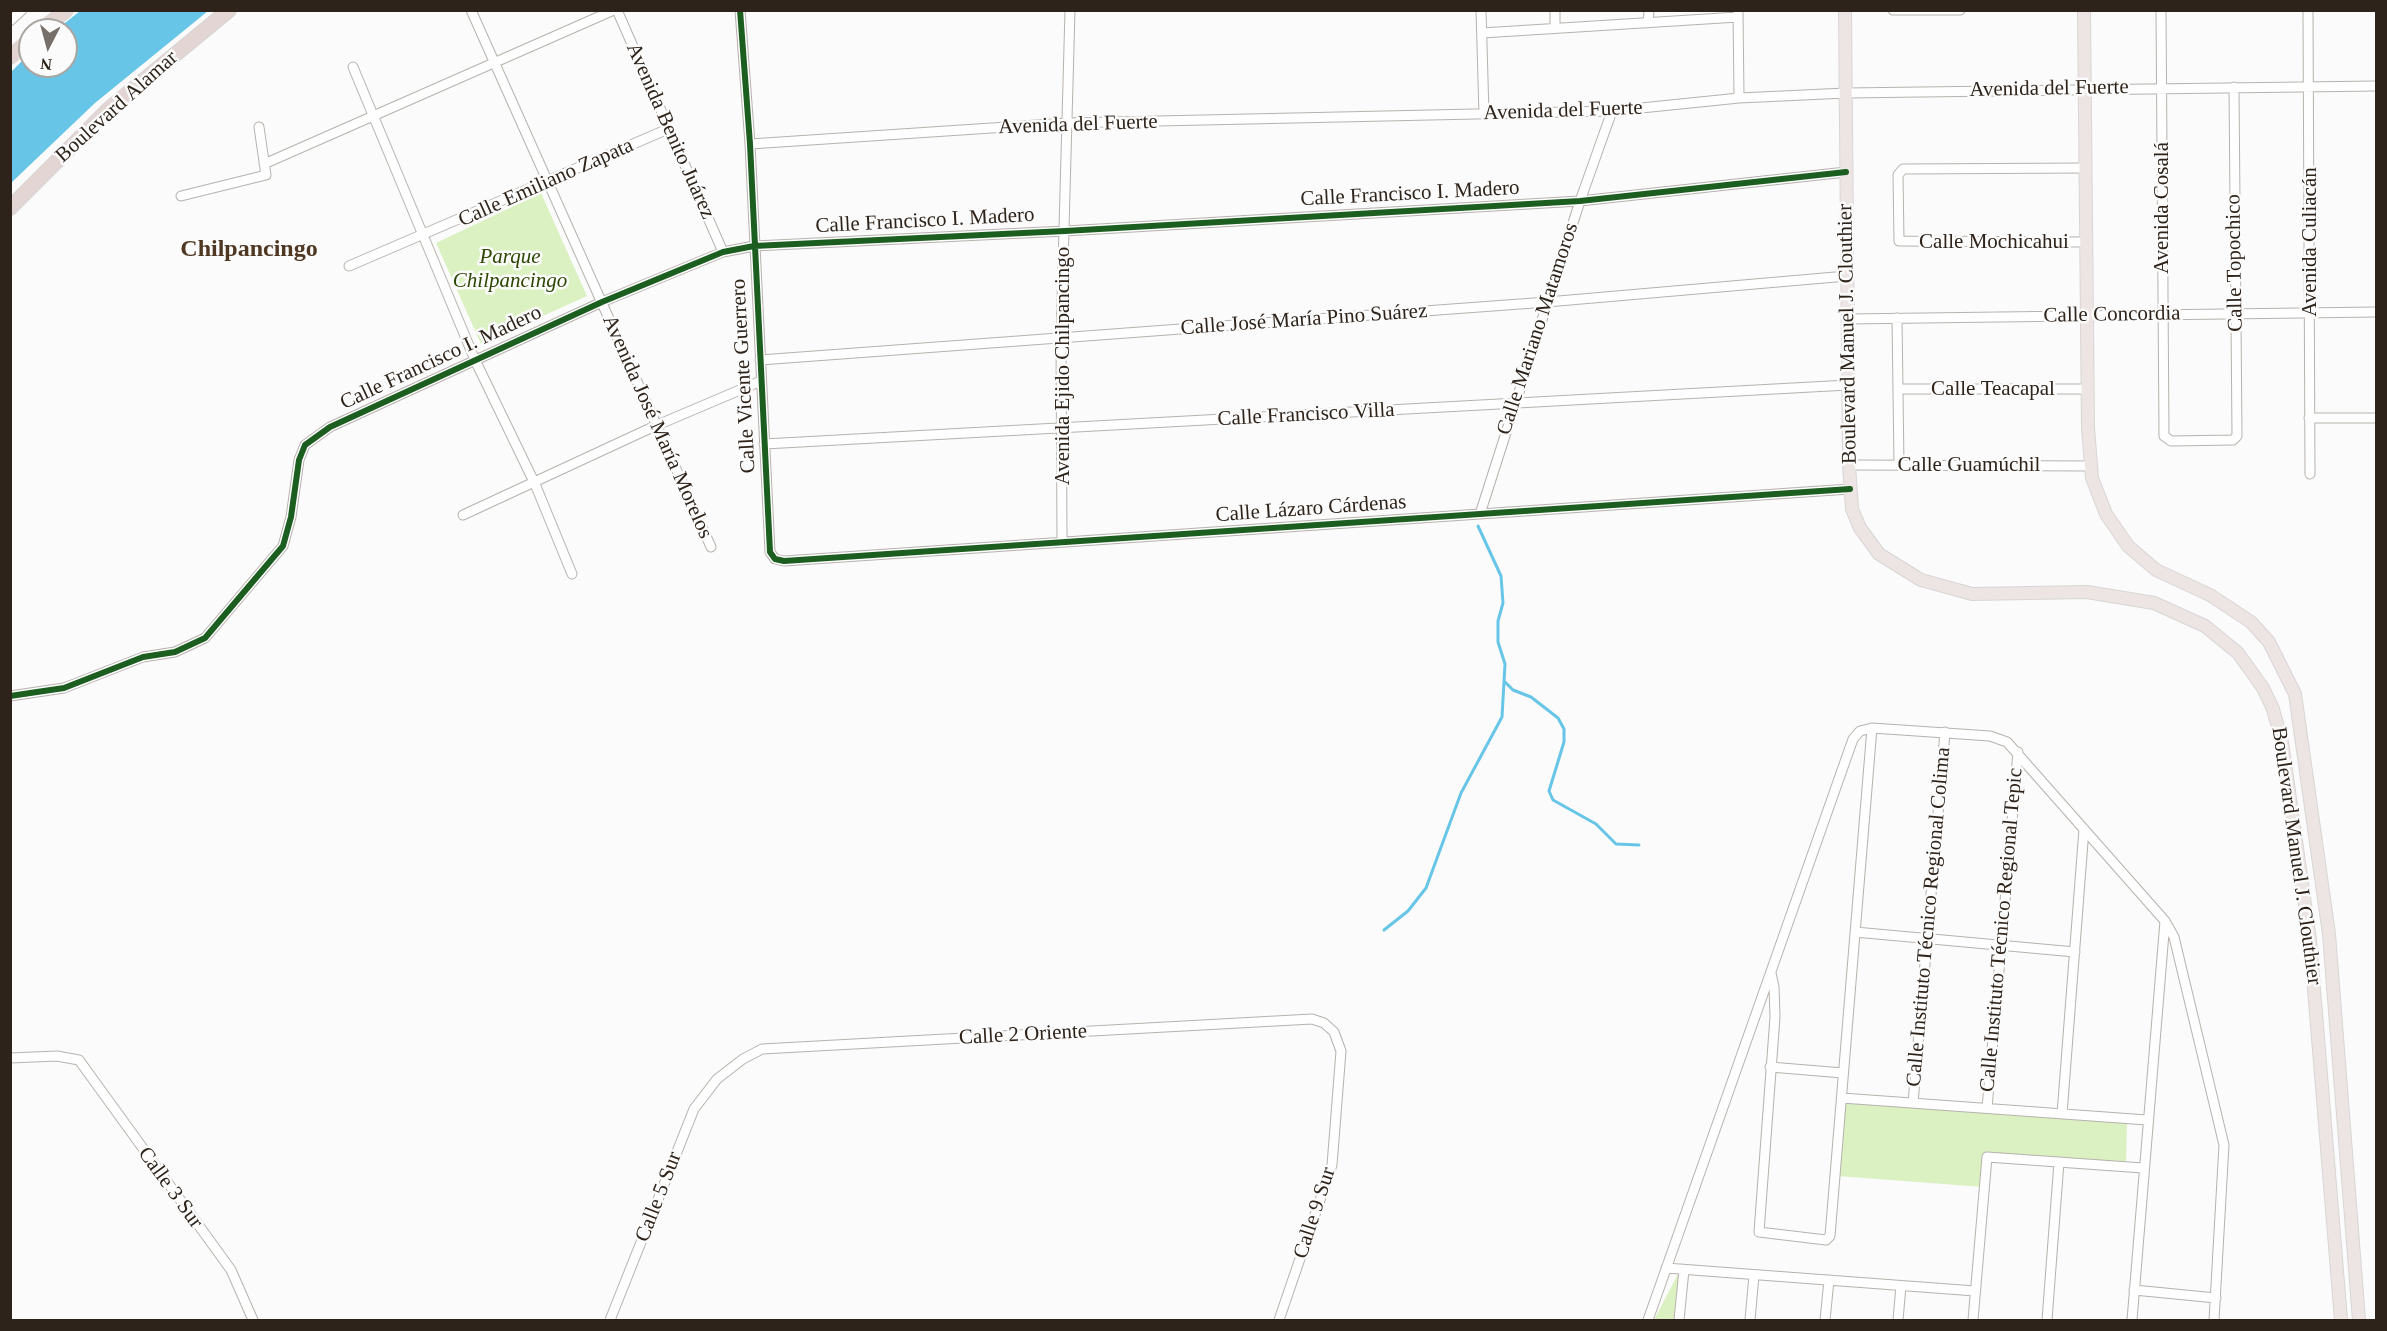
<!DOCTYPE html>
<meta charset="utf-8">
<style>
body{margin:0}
#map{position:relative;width:2387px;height:1331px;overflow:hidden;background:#fbfbfb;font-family:Georgia,serif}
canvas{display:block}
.frame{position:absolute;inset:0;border:12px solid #2e231a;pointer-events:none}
.north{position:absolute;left:18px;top:18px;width:60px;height:60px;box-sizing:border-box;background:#fbfbfb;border:2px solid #a9a5a1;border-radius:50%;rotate:186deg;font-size:16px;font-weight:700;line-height:24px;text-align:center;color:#2e231a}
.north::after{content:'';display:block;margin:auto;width:21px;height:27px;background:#766f69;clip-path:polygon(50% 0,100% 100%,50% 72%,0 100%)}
</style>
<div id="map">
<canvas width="2387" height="1331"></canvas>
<div class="frame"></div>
<div class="north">N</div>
</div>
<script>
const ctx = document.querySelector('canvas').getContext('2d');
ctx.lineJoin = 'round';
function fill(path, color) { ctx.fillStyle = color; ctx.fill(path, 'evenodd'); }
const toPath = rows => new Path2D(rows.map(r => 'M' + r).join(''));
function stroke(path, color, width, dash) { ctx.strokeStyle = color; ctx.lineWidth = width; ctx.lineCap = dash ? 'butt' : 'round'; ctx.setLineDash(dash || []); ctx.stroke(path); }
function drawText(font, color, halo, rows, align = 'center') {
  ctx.font = font + ' Georgia,serif'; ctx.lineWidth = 5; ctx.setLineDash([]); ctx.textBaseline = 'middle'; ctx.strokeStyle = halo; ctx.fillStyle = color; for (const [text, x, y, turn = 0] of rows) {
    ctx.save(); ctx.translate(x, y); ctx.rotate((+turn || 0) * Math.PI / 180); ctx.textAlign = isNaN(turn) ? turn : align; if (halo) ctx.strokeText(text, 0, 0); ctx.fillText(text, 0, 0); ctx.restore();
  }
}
fill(toPath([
 [541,193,587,296,481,344,436,243],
 [1843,1099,2127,1120,2126,1166,1986,1155,1983,1187,1837,1176],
 [1680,1270,1676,1320,1654,1320]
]), '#dbf1c2');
fill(toPath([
 [80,11,208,11,95,103,11,183,11,72,30,53,30,66,66,66,66,30,56,30]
]), '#67c5e8');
stroke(toPath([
 [1504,681,1513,690,1531,697,1558,718,1564,729,1564,742,1549,791,1553,800,1596,824,1616,844,1639,845],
 [1384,930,1408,911,1426,888,1461,793,1502,717,1505,664,1498,642,1498,621,1503,603,1501,576,1478,526]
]), '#67c5e8', 3);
const minor = toPath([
 [471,10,711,547],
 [617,10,723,252],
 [740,10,750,144,770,552,775,559,784,561,1850,489],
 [1481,10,1484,114],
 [1738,10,1739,98],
 [1893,10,1960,10],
 [2161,10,2164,436,2171,441,2233,440,2237,436,2234,87],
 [2308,10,2310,474],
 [10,21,22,10],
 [1648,23,1649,10],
 [1555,28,1555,10],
 [1482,33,1738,17],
 [353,67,475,360,535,484,572,574],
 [750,144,1067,123,1612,111,1739,98,1846,93,2376,86],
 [264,164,614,10],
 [2086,168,1903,169,1898,175,1899,241,2087,242],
 [181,196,266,175,259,127],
 [349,266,668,129],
 [1897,318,1899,465],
 [1848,319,2376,312],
 [760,360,1547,302,1847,276],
 [1898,389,2088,389],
 [2309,418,2376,418],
 [764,444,1848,385],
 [1849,465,2090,466],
 [1480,514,1580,201,1612,111],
 [463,515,655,426,761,381],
 [1062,542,1061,338,1070,10],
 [10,696,64,688,143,657,175,652,205,638,283,546,291,517,299,460,305,445,330,427,602,302,723,252,754,246,1065,231,1580,201,1846,172],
 [1855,932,2075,952],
 [1771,973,1774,987,1775,1017,1759,1232,1826,1240,1830,1236,1872,728],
 [10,1058,57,1056,79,1060,231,1270,253,1320],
 [1770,1067,1843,1073],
 [1842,1098,2147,1120],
 [1913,1103,1945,732],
 [1987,1108,2018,752],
 [2062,1114,2084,829],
 [1666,1268,1975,1291],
 [2134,1290,2216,1298],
 [610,1320,694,1109,717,1079,743,1059,762,1049,1312,1019,1324,1023,1334,1032,1341,1051,1332,1165,1279,1320],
 [1648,1320,1853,739,1860,731,1872,728,1990,736,2007,742,2165,921,2174,937,2224,1145,2214,1320],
 [1679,1320,1684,1270],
 [1750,1320,1754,1275],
 [1825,1320,1829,1280],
 [1898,1320,1901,1286],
 [1973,1320,1987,1157,2143,1168],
 [2047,1320,2059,1162],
 [2132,1320,2165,921]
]);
const major = toPath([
 [1845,10,1849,465,1852,509,1860,528,1879,554,1921,580,1972,594,2087,592,2154,603,2205,626,2238,653,2263,688,2273,709,2282,742,2310,940,2341,1320],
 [2084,10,2088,428,2092,478,2106,514,2128,546,2156,570,2210,595,2251,622,2269,642,2295,694,2329,934,2359,1320]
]);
const highway = toPath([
 [42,30,66,10],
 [10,57,30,40],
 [10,208,109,109,229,10]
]);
stroke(minor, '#b7b2ad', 11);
stroke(major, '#d8d6d4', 14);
stroke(highway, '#d8d6d4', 16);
stroke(minor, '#fefefe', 9);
stroke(major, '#ede5e4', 12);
stroke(highway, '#e2d5d3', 14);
stroke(toPath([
 [740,10,750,144,770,552,775,559,784,561,1850,489],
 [10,696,64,688,143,657,175,652,205,638,283,546,291,517,299,460,305,445,330,427,602,302,723,252,754,246,1065,231,1580,201,1846,172]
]), '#1b5e20', 6);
drawText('21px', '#2e231a', '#fbfbfb', [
 ["Avenida del Fuerte",2049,89,-1],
 ["Boulevard Alamar",117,107,-42],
 ["Avenida del Fuerte",1563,111,-2],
 ["Avenida del Fuerte",1078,125,-2],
 ["Avenida Benito Juárez",670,131,66],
 ["Calle Emiliano Zapata",546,183,-24],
 ["Calle Francisco I. Madero",1410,194,-3],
 ["Avenida Cosalá",2162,208,-90],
 ["Calle Francisco I. Madero",925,221,-3],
 ["Calle Mochicahui",1994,242],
 ["Avenida Culiacán",2310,242,-90],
 ["Calle Topochico",2235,263,-91],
 ["Calle Concordia",2112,315,-1],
 ["Calle José María Pino Suárez",1304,320,-4],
 ["Calle Mariano Matamoros",1538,329,-72],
 ["Boulevard Manuel J. Clouthier",1848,334,-91],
 ["Calle Francisco I. Madero",441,358,-25],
 ["Avenida Ejido Chilpancingo",1063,366,-90],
 ["Calle Vicente Guerrero",744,376,-93],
 ["Calle Teacapal",1993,389],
 ["Calle Francisco Villa",1306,415,-3],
 ["Avenida José María Morelos",657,427,66],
 ["Calle Guamúchil",1969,465],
 ["Calle Lázaro Cárdenas",1311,509,-4],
 ["Boulevard Manuel J. Clouthier",2296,856,82],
 ["Calle Instituto Técnico Regional Colima",1929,917,-85],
 ["Calle Instituto Técnico Regional Tepic",2002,930,-85],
 ["Calle 2 Oriente",1023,1035,-3],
 ["Calle 3 Sur",170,1188,54],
 ["Calle 5 Sur",659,1197,-69],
 ["Calle 9 Sur",1315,1213,-72]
]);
drawText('italic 21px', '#2d4702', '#fbfbfb', [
 ["Parque",510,257],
 ["Chilpancingo",510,281]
]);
drawText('bold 24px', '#4f3722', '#fbfbfb', [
 ["Chilpancingo",249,250]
]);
</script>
